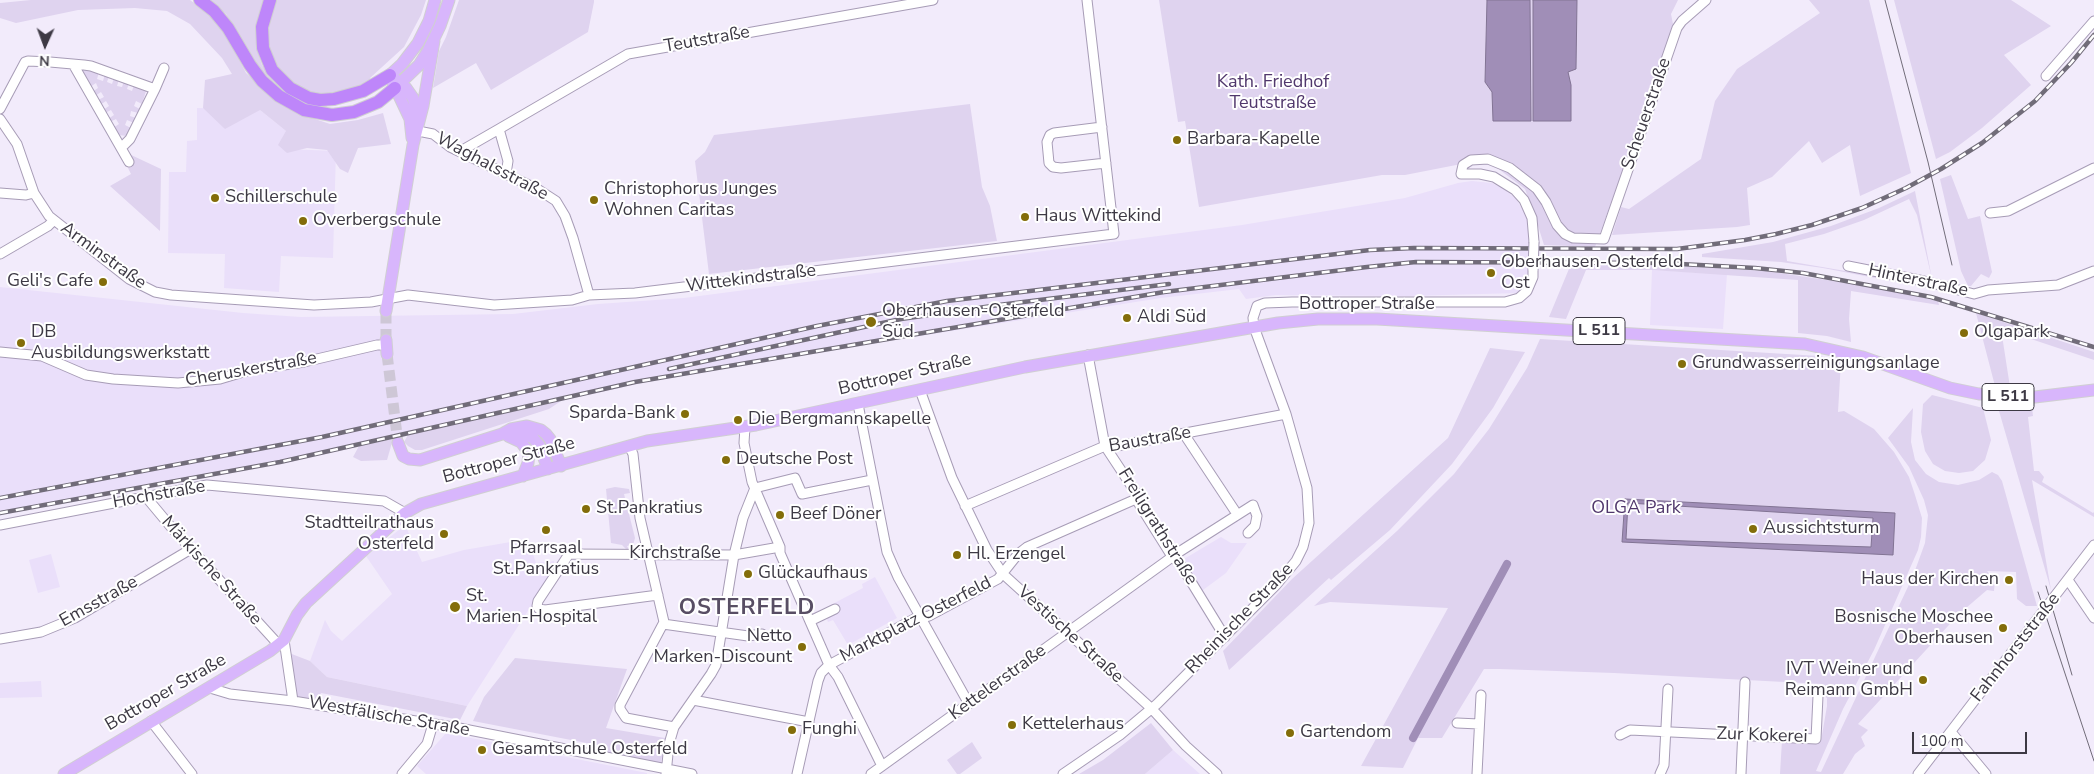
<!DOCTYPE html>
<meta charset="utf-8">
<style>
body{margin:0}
#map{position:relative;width:2094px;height:774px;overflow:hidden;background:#f2ebfb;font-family:"Nunito Sans",sans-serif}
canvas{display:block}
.north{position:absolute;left:20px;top:20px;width:50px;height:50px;-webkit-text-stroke:4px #fff;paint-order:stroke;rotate:182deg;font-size:14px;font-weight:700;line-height:20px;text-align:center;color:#3d3944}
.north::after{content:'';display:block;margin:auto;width:18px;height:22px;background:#3d3944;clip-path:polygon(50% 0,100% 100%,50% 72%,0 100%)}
.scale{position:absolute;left:1912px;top:732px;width:115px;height:22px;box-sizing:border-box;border:2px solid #3d3944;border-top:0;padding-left:6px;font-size:15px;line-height:18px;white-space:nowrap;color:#3d3944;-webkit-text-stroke:4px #fff;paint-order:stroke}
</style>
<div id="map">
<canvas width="2094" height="774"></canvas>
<div class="north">N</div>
<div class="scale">100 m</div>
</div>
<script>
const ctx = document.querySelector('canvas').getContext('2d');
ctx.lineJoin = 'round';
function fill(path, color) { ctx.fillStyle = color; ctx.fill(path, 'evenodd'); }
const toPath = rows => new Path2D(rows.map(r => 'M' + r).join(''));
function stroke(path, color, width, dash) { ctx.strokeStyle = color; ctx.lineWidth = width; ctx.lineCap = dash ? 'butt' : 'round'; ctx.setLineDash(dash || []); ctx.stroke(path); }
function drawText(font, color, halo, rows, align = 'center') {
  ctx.font = font + ' "Nunito Sans",sans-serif'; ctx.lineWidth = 4; ctx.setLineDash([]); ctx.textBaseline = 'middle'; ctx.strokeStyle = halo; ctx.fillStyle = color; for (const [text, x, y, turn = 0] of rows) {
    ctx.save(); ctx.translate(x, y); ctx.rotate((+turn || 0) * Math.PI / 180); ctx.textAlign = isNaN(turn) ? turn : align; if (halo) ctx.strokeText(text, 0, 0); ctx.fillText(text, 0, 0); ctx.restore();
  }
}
fill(toPath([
 [197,108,260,110,286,131,286,149,336,151,333,258,281,256,279,292,224,288,225,254,168,253,169,172,186,172,187,141,197,140],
 [1472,181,1492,183,1504,189,1516,199,1532,225,1529,283,1519,293,1409,296,1276,295,1246,299,1239,289,1161,298,843,348,641,383,285,463,0,515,0,287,243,313,301,317,513,314,598,304,684,298,1242,225,1405,198,1458,183],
 [1652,270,1727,274,1723,329,1650,325],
 [405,525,422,562,464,550,528,539,536,563,554,561,554,570,467,706,327,677,310,661,325,620,331,631,342,641,392,594,366,556],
 [1221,537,1231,543,1247,543,1226,573,1199,593,1179,562],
 [51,554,60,587,38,593,29,560],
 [875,577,897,618,848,645,833,620,828,622,823,609,863,588,862,584],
 [41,681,42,697,0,698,0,683],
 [446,733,647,773,647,774,426,774,417,766],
 [1173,750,1200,774,1145,774]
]), '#eadffa');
fill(toPath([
 [31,0,190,0,212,16,232,45,246,73,277,99,306,116,330,124,358,120,383,113,391,144,358,148,348,173,340,169,327,150,307,148,287,153,278,145,286,131,260,110,225,129,203,108,205,80,232,74,222,58,190,24,167,11,135,8,78,10,16,23,0,18,0,3],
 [205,0,266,0,256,27,256,47,262,65,274,82,293,98,273,85,255,65,226,14],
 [275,0,426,0,421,15,404,47,370,78,371,83,350,92,314,95,301,90,278,70,271,57,266,26],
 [459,0,594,0,594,2,588,32,491,90,476,63,433,88,439,51,446,37],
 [1159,0,1678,0,1671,14,1673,24,1652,90,1595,247,1544,245,1535,216,1525,189,1496,167,1492,158,1405,175,1382,175,1199,207,1185,121,1178,122],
 [1809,0,1869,0,1911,173,1860,196,1850,145,1822,163,1809,141,1772,177,1747,188,1750,225,1737,227,1612,235,1621,207,1629,209,1701,159,1715,101,1737,69,1820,13],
 [1894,0,2011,0,2051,26,2004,55,2031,85,1982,128,1950,152,1936,159],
 [84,69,99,72,97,79,103,81,105,74,109,76,107,82,112,84,114,78,119,79,117,86,122,87,124,81,129,83,127,89,132,91,134,85,146,91,142,104,136,101,134,106,140,109,138,113,131,111,130,116,136,118,134,123,127,120,125,125,131,128,127,136,118,135,113,128,119,124,116,119,110,122,108,119,114,115,111,110,105,113,103,110,109,106,106,101,100,105,98,100,104,97,101,92,95,96,92,92,98,88,96,83,90,87,82,71],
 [970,104,982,187,990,206,997,241,709,274,695,161,705,152,714,135],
 [129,154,161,169,160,231,110,186,131,174,128,168,134,164],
 [1951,175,1968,219,1980,216,1992,272,1989,278,1981,274,1971,286,1968,286,1961,271,1940,179],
 [1915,191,1932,279,1917,215,1909,199,1864,220,1824,234,1785,244,1787,261,1933,286,1933,289,1823,268,1781,262,1702,257,1702,254,1773,242,1831,226,1879,208],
 [1571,264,1681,266,1766,271,1887,289,1938,301,1939,305,1851,291,1849,319,1851,342,1827,336,1798,333,1798,280,1652,270,1586,270,1566,319,1549,317],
 [1976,313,2094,352,2094,360,2001,329,2010,387,1995,386],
 [1540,339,1819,356,1841,361,1838,412,1844,411,1874,429,1894,452,1909,477,1915,495,1922,518,1921,537,1918,550,1874,650,1843,709,1816,771,1821,772,1913,576,1925,543,1928,515,1924,500,1909,467,1888,438,1913,408,1911,442,1915,460,1926,474,1939,482,1958,485,1979,480,1992,472,1998,475,2002,481,2037,606,2026,606,2017,599,2016,572,1987,571,1995,581,1994,591,1987,590,1959,614,1858,724,1868,730,1861,737,1865,746,1855,754,1843,774,1780,774,1782,740,1821,741,1827,706,1827,698,1822,694,1822,684,1614,673,1499,669,1484,669,1442,738,1418,738,1403,768,1361,766,1448,608,1330,602,1314,606,1397,531,1454,474,1489,429,1527,368],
 [1490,348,1525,352,1493,408,1452,464,1390,530,1331,580,1329,578,1229,670,1223,651,1292,579,1448,438],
 [1932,395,1983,408,1991,440,1985,460,1973,471,1959,473,1945,471,1933,464,1925,451,1921,432,1923,404],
 [561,401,549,409,422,450,415,450,408,446,404,442,408,435],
 [2015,406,2032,408,2033,416,2028,417,2034,471,2039,471,2044,477,2042,482,2093,513,2094,512,2094,517,2032,480,2051,590,1999,411],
 [393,439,387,460,361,461,353,457,359,446],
 [615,487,629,489,630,493,624,494,635,538,633,545,627,546,629,550,627,550,622,545,611,543,606,489],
 [289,653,310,661,327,677,467,706,460,720,321,693,318,701,294,698],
 [515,658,627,669,606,728,665,738,661,763,601,753,602,746,473,721,484,697],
 [1151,723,1173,750,1145,774,1079,774,1103,760],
 [972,742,982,758,960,774,957,774,947,760]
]), '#dfd3ef');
const water = toPath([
 [1487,0,1530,0,1531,121,1493,121,1492,92,1485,82,1487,0],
 [1533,0,1577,0,1576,69,1568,72,1571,85,1571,121,1533,121,1533,0],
 [1625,499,1895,513,1893,555,1622,542,1625,499],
 [1628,503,1873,518,1871,547,1626,539,1628,503]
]);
fill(water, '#a08eb7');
stroke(water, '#827494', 1);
stroke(toPath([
 [1413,738,1507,564]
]), '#a08eb7', 8);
stroke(toPath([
 [386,340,386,311],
 [387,354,398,443]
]), '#cec7d6', 11, [11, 5.5]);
const minor = toPath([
 [2046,76,2094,21],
 [155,89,164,68],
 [0,109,25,62,28,61,50,62,84,65,91,66,155,89,130,139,121,148,73,64],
 [0,119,17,144,34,193,49,216,129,279,155,292,171,295,314,305,371,302,408,295,494,305,572,300,589,295,635,293,1114,234,1087,0],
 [1102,127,1054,133,1050,135,1047,142,1049,163,1053,167,1061,168,1106,163],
 [418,131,433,134,450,147,539,190,556,201,565,216,573,238,589,295],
 [121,148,129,162],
 [462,153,466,148,499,129],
 [506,174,508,161,499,129,628,54,933,0],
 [0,193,26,195,34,193],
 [1990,213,2008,211,2094,168],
 [1534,242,1532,218,1524,200,1515,190,1494,177,1480,174,1461,174,1463,165,1471,160,1488,159,1510,168,1537,189,1546,202,1557,225,1565,234,1573,238,1604,239,1677,28,1682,21,1706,0],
 [0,254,48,226,54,220],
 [1848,266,1924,281,1974,294,1988,290,2058,285,2094,271],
 [0,352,42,356,86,375,113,379,178,383,220,379,250,370,304,362,377,345,386,345],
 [1088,355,1105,446,1136,493,1136,499,1173,558,1179,562,1225,637],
 [920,390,952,478,987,550,1003,574,1152,709,1186,746,1217,774],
 [858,404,887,552,898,577,969,704],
 [745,427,744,443,752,482,780,547,780,553,829,665,838,677,882,766],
 [1184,434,1237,514],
 [629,446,633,454,640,518,664,622,620,705,620,709,626,718,674,727],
 [755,488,795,478,802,494,872,480],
 [146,497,171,527,278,644],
 [965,506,1105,446,1117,446,1286,414],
 [0,525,207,485,384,501,405,513],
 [2068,580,2094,618],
 [658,595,545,610,539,609,537,606,538,601,569,554,734,555,780,547],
 [810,621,835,609],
 [663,624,748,636,762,634],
 [0,639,41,632,75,618,191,549],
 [284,640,293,701],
 [210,688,230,694,293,701,459,728,692,774],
 [693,700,809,722],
 [151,721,192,774],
 [1457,723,1479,724],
 [1951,732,1986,774],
 [1620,735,1630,730,1816,739,1818,696],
 [402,774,427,744,433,724],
 [666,774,669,744,674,727,711,674,716,665,734,555,743,518,755,488],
 [797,774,818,681,821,673,829,665,914,619,929,616,998,579,1018,554,1027,547,1136,499],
 [871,774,1179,552,1253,505,1257,516,1255,526,1248,533],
 [1063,774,1120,735,1157,704,1276,585,1296,561,1303,547,1309,523,1307,488,1286,414,1254,327,1253,318,1257,306,1265,303,1292,302,1505,302,1519,298,1527,291,1533,277,1533,269],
 [1477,774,1481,695],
 [1660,774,1664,765,1668,689],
 [1741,774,1745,682],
 [1918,774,2094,545]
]);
const major = toPath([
 [390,75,402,64,418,43,429,21,435,0],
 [395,79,406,88,413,98,419,117],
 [393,83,410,119,412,138],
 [395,88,419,65,428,51,440,26,449,0],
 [386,311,413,145,423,106,434,41],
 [386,340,387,354],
 [511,433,525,434,533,438,539,445,548,469],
 [508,436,521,442,529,453,528,463,523,476],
 [398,443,403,456,409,459,420,460,502,434,511,429,527,426,541,430,546,434,550,439,561,466],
 [64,774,270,651,284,640,297,615,306,603,392,524,405,513,421,504,647,441,756,425,1025,367,1278,323,1318,319,1377,319,1805,344,1863,357,1950,388,1979,394,2035,397,2094,390]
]);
const highway = toPath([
 [200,0,214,11,228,28,250,65,262,81,279,96,304,110,332,115,354,112,378,102,395,88],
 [270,0,262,27,263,48,272,70,290,88,309,98,320,100,334,99,363,91,390,75]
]);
stroke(minor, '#a79cb6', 11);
stroke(major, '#d0cfd2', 13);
stroke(highway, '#d0cfd2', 14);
stroke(minor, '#fff', 9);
stroke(major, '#d8b6fc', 11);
stroke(highway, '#be86fa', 12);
stroke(toPath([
 [1885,0,1928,162,1952,265],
 [2046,586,2072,675],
 [2038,592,2094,761]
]), '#716c79', 1);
const rail = toPath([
 [669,369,901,319,999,305,1169,284],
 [0,498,322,437,817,326,947,301,1370,250,1414,248,1677,249,1745,240,1776,234,1812,225,1862,208,1906,188,1941,169,1982,143,2035,101,2071,63,2094,35],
 [0,513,280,462,635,382,1164,292,1367,267,1416,262,1662,263,1755,268,1803,273,1931,297,2094,347]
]);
stroke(rail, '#716c79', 4.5);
stroke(rail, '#fff', 2.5, [8]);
const minorBridge = toPath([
 [1533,269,1534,242]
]);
stroke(minorBridge, '#a79cb6', 11, []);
stroke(minorBridge, '#fff', 9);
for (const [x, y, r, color] of [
 [1177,140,5,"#836d0a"],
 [215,198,5,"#836d0a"],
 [594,200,5,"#836d0a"],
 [1025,217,5,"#836d0a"],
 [303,221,5,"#836d0a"],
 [1491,273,5,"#836d0a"],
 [103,282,5,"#836d0a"],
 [1127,318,5,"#836d0a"],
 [871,322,6,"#836d0a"],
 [1964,333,5,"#836d0a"],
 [21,343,5,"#836d0a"],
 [1682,364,5,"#836d0a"],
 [685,414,5,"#836d0a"],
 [738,420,5,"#836d0a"],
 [726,460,5,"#836d0a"],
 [586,509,5,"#836d0a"],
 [780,515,5,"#836d0a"],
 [1753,529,5,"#836d0a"],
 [546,530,5,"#836d0a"],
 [444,534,5,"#836d0a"],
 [957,555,5,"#836d0a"],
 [748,574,5,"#836d0a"],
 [2009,580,5,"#836d0a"],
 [455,607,6,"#836d0a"],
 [2003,628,5,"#836d0a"],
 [802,647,5,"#836d0a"],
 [1923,680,5,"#836d0a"],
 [1012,725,5,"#836d0a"],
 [792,730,5,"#836d0a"],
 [1290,733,5,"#836d0a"],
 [482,750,5,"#836d0a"]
]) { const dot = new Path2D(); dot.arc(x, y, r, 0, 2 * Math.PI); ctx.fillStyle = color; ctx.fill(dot); stroke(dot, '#fff', 2); }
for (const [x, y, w] of [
 [1599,331,52],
 [2008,397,52]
]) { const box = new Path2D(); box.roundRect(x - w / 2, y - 13.5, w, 27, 4); ctx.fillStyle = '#fff'; ctx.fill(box); stroke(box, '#3d3944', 1); }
drawText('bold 16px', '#3d3944', null, [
 ["L 511",1599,331],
 ["L 511",2008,397]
]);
drawText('18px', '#3d3944', '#fff', [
 ["Teutstraße",707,40,-10],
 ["Scheuerstraße",1647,114,-71],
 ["Waghalsstraße",492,167,28],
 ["Arminstraße",103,256,36],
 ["Wittekindstraße",751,279,-7],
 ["Hinterstraße",1918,281,12],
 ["Bottroper Straße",1367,305],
 ["Cheruskerstraße",251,370,-10],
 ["Bottroper Straße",905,375,-13],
 ["Baustraße",1150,440,-10],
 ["Bottroper Straße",509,461,-15],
 ["Hochstraße",159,495,-10],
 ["Freiligrathstraße",1157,527,58],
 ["Kirchstraße",675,554],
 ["Märkische Straße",211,571,48],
 ["Emsstraße",99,602,-29],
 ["Rheinische Straße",1240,619,-46],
 ["Marktplatz Osterfeld",916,620,-27],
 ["Vestische Straße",1070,635,42],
 ["Fahnhorststraße",2016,648,-52],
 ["Kettelerstraße",998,683,-36],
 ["Bottroper Straße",166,693,-30],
 ["Westfälische Straße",389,717,10],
 ["Zur Kokerei",1762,736,2]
]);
drawText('18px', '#50376c', '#fff', [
 ["Kath. Friedhof",1273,83],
 ["Teutstraße",1273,104],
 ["OLGA Park",1636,509]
]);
drawText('18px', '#3d3944', '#fff', [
 ["Barbara-Kapelle",1187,140],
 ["Christophorus Junges",604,190],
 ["Wohnen Caritas",604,211],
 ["Schillerschule",225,198],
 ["Haus Wittekind",1035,217],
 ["Overbergschule",313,221],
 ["Oberhausen-Osterfeld",1501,263],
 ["Ost",1501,284],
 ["Geli's Cafe",93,282,"right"],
 ["Oberhausen-Osterfeld",882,312],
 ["Süd",882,333],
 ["Aldi Süd",1137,318],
 ["DB",31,333],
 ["Ausbildungswerkstatt",31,354],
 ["Olgapark",1974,333],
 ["Grundwasserreinigungsanlage",1692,364],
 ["Sparda-Bank",675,414,"right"],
 ["Die Bergmannskapelle",748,420],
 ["Deutsche Post",736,460],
 ["St.Pankratius",596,509],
 ["Beef Döner",790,515],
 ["Stadtteilrathaus",434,524,"right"],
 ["Osterfeld",434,545,"right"],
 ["Aussichtsturm",1763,529],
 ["Pfarrsaal",546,549,"center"],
 ["St.Pankratius",546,570,"center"],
 ["Hl. Erzengel",967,555],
 ["Glückaufhaus",758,574],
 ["Haus der Kirchen",1999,580,"right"],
 ["St.",466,597],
 ["Marien-Hospital",466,618],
 ["Bosnische Moschee",1993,618,"right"],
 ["Oberhausen",1993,639,"right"],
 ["Netto",792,637,"right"],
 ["Marken-Discount",792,658,"right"],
 ["IVT Weiner und",1913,670,"right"],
 ["Reimann GmbH",1913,691,"right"],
 ["Kettelerhaus",1022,725],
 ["Funghi",802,730],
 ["Gartendom",1300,733],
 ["Gesamtschule Osterfeld",492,750]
], 'left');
ctx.letterSpacing = '1px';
drawText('bold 22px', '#584e64', '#fff', [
 ["OSTERFELD",747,609]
]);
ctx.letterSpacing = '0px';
</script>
